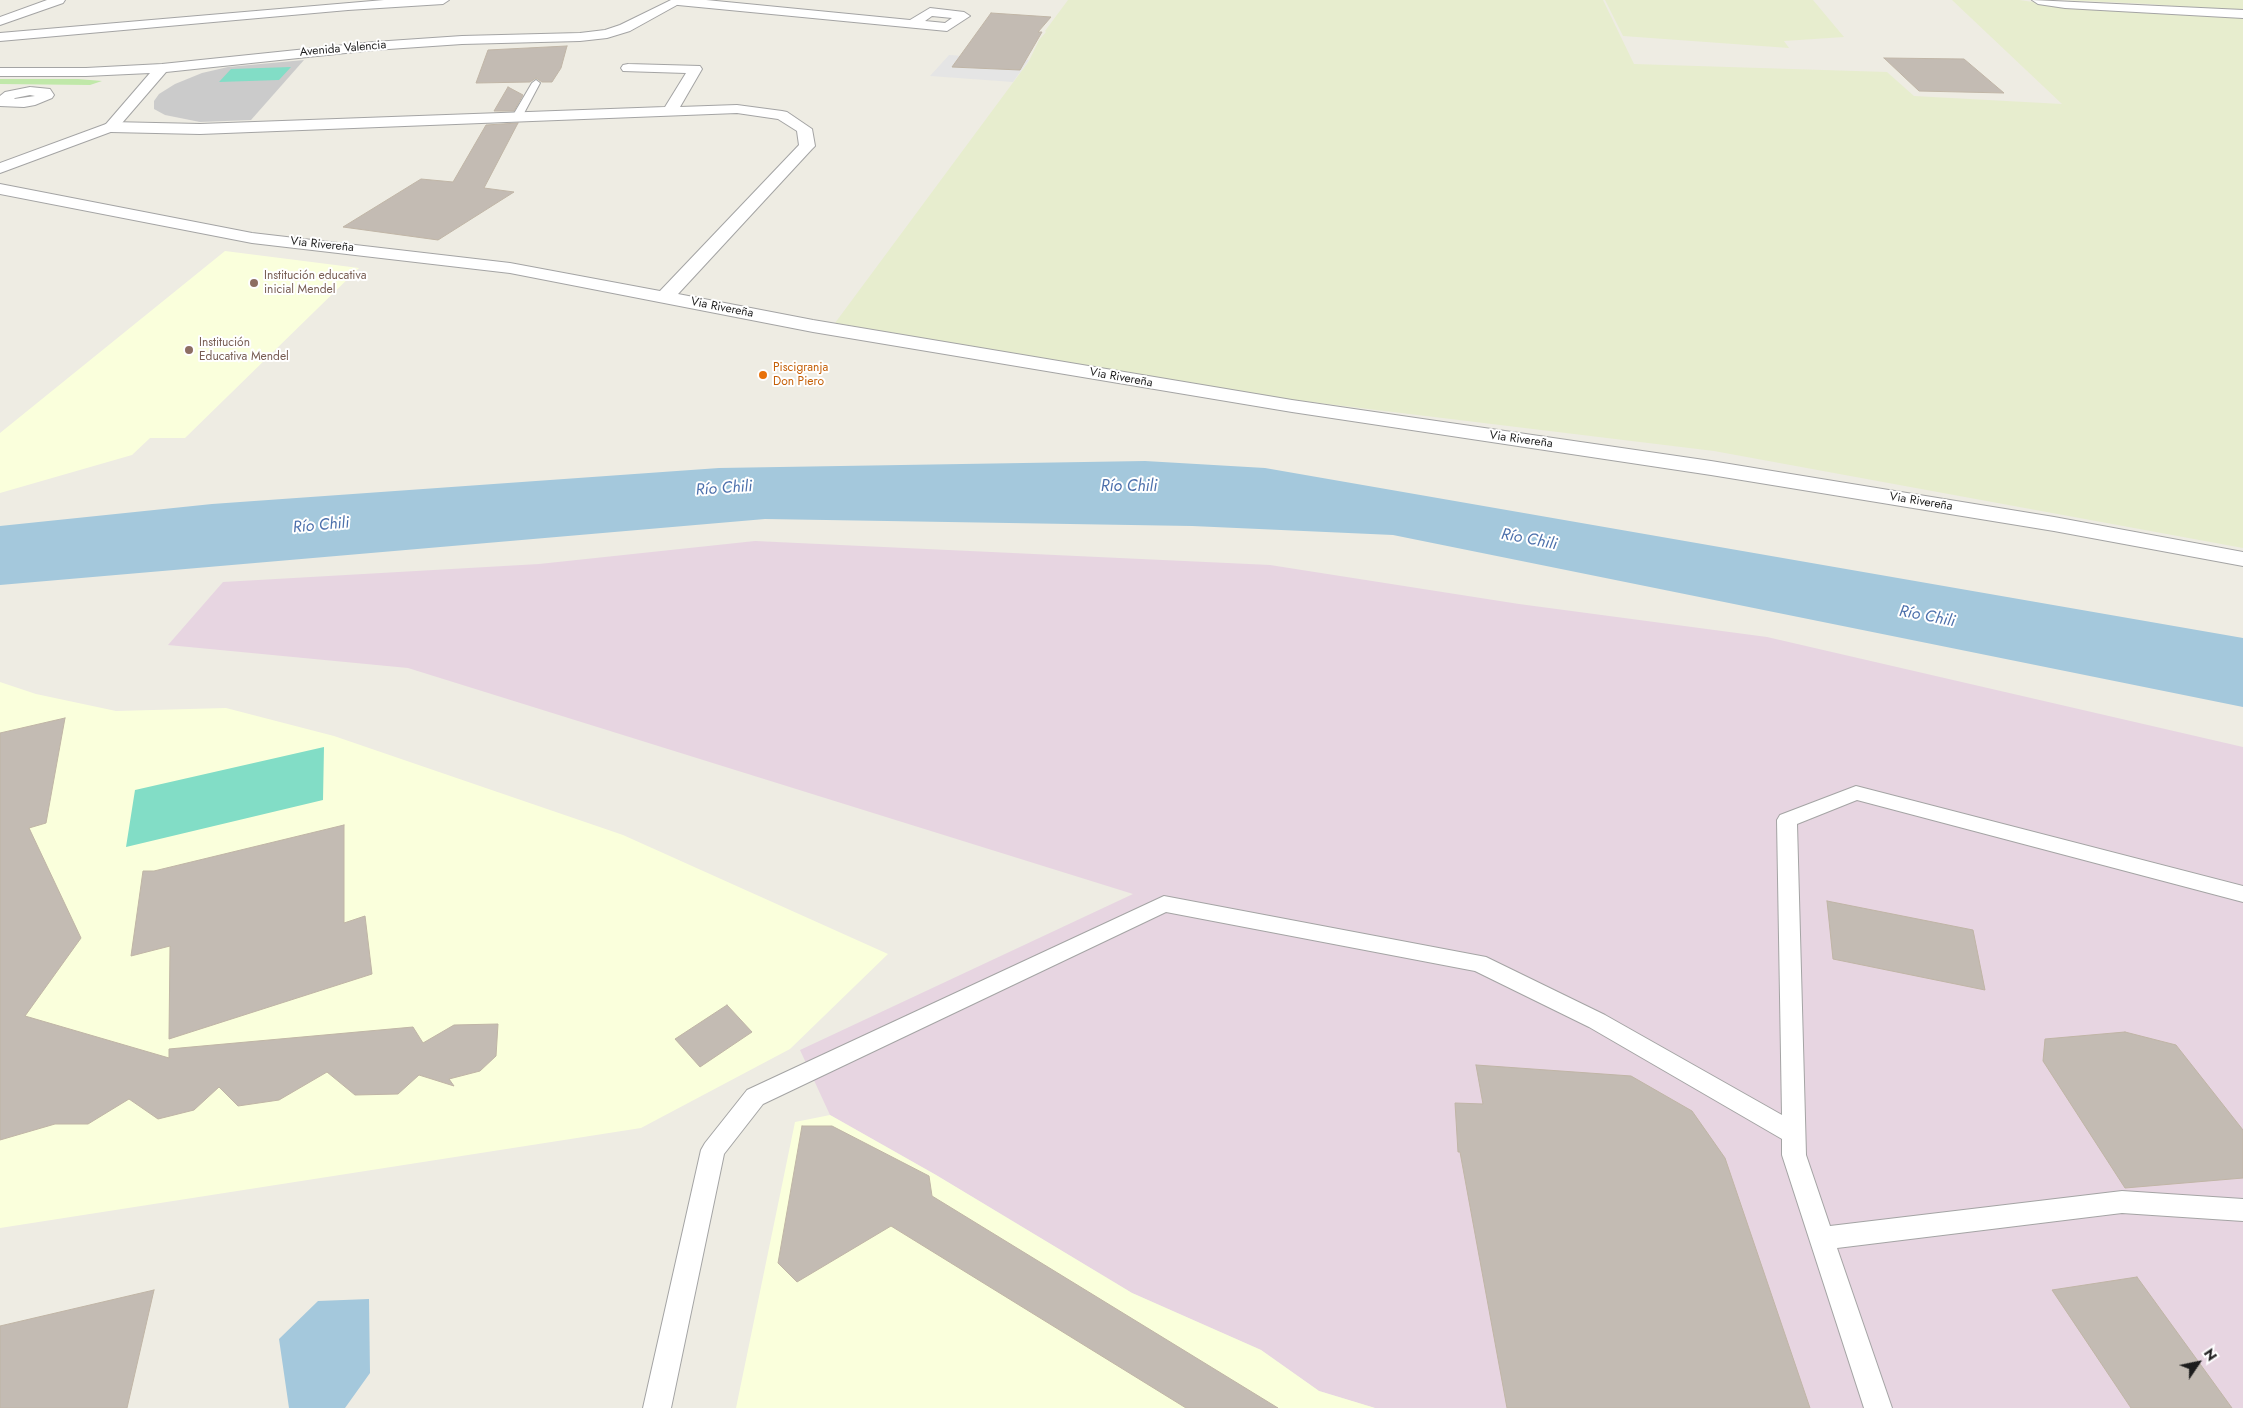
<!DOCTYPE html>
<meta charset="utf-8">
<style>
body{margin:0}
#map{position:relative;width:2243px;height:1408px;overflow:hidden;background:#eeece3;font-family:Jost,sans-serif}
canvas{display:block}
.north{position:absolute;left:2173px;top:1338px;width:50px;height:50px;-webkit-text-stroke:4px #fff;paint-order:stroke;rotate:56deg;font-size:14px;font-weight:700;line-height:20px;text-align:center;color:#1d1d1d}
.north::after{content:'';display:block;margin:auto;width:18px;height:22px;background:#1d1d1d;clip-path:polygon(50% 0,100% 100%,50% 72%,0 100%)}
</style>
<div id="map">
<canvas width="2243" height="1408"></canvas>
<div class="north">N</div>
</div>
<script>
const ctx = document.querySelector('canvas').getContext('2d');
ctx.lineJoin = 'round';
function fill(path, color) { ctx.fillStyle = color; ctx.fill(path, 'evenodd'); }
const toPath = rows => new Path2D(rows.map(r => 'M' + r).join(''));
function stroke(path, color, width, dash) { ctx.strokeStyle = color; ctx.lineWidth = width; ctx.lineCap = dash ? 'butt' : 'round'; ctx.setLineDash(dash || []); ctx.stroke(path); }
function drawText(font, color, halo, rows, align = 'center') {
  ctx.font = font + ' Jost,sans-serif'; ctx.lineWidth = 4; ctx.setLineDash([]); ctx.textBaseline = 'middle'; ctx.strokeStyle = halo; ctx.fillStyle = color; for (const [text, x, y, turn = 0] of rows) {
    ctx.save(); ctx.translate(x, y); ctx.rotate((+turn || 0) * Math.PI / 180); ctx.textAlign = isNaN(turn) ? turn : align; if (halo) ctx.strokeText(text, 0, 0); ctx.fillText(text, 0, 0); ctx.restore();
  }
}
fill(toPath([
 [755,541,1270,565,1519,604,1767,637,2243,747,2243,1408,1375,1408,1319,1391,1261,1350,1132,1293,936,1175,830,1115,800,1050,1133,894,408,668,168,645,223,582,539,564]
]), '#e7d5e1');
fill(toPath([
 [225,251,359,268,185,438,150,438,132,455,0,493,0,433],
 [0,682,36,694,116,711,226,708,334,736,623,835,888,954,790,1049,641,1128,0,1228],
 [830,1115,936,1175,1132,1293,1261,1350,1319,1391,1375,1408,736,1408,795,1122]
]), '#faffdc');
fill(toPath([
 [304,60,251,120,200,122,165,115,154,109,154,101,159,94,175,84,202,73,228,67]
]), '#cbcbcb');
fill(toPath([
 [1068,0,1603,0,1634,64,1887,72,1914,96,2062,104,1952,0,2019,0,2070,7,2243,18,2243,548,1714,451,1286,399,835,323,1029,61,1039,40,1046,32,1045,31],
 [1605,0,1813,0,1844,37,1784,41,1789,48,1623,36],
 [2062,0,2243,0,2243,12,2149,4]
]), '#e7edce');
fill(toPath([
 [0,79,78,79,102,81,90,85,0,84]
]), '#c0e8a9');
fill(toPath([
 [291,67,279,80,219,82,231,69],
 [324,747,323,800,126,847,135,790]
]), '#82ddc6');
fill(toPath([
 [949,55,1029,60,1013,82,930,76]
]), '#e5e5e5');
fill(toPath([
 [1145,461,1265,468,2243,638,2243,707,1393,535,1192,526,765,519,0,585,0,526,212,504,719,468],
 [369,1299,370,1373,345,1408,289,1408,279,1339,318,1301]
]), '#a4c8dc');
const building = toPath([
 [991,13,1051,17,1038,32,1042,32,1020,70,952,67,991,13],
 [567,46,561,68,552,82,542,82,536,78,530,82,476,83,488,50,567,46],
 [1884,58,1964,59,2004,93,1919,91,1884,58],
 [508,87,523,95,514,111,494,111,508,87],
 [518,123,484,188,514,192,438,240,343,227,421,179,453,182,486,125,518,123],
 [65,718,46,823,29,828,81,938,25,1016,169,1058,169,1049,413,1027,423,1043,454,1025,498,1024,496,1056,480,1071,449,1079,454,1086,419,1075,398,1094,355,1095,327,1072,279,1100,238,1106,219,1087,194,1110,158,1119,129,1099,88,1124,55,1124,0,1140,0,733,65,718],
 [344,825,344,923,365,916,372,974,169,1039,170,946,131,956,143,871,154,871,344,825],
 [1827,901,1973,930,1985,990,1833,959,1827,901],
 [727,1005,752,1032,700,1067,675,1039,727,1005],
 [2125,1032,2176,1045,2243,1130,2243,1178,2125,1188,2043,1061,2045,1039,2125,1032],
 [1476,1065,1631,1076,1692,1111,1725,1158,1810,1408,1507,1408,1460,1152,1458,1152,1455,1103,1483,1104,1476,1065],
 [802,1126,832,1126,929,1176,932,1196,1278,1408,1186,1408,891,1226,797,1282,778,1263,802,1126],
 [2137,1277,2232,1408,2131,1408,2052,1290,2137,1277],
 [154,1290,127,1408,0,1408,0,1326,154,1290]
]);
fill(building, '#c3bbb3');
stroke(building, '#c0b5a6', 1);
const service = toPath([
 [536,80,540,83,522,117,520,119,514,119,512,117,532,83,536,80],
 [1856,786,2243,886,2243,902,1857,800,1797,824,1806,1155,1830,1226,2122,1191,2243,1199,2243,1221,2122,1213,1837,1248,1892,1408,1864,1408,1782,1155,1782,1139,1589,1027,1475,971,1166,912,763,1104,724,1154,671,1408,643,1408,701,1150,705,1143,747,1090,1164,896,1486,957,1605,1015,1782,1115,1777,820,1780,815,1856,786]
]);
const minor = toPath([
 [47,0,65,0,63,3,0,25,0,17,47,0],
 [384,0,449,0,443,4,348,10,0,41,0,33,384,0],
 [673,0,706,0,910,20,930,8,964,12,970,16,947,31,678,5,674,4,673,0],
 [932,16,952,18,945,23,925,21,932,16],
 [2032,0,2243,10,2243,18,2065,8,2038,4,2032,0],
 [628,64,700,66,702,69,680,107,737,105,782,111,787,112,812,129,815,146,812,149,678,294,813,320,1292,400,1711,461,2054,517,2243,552,2243,566,2054,531,1711,475,1292,412,813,332,510,273,252,243,0,194,0,184,252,233,510,263,660,291,799,145,797,131,778,119,737,113,200,134,111,132,106,130,103,127,106,124,111,122,200,124,665,107,686,73,623,71,621,68,623,65,628,64],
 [30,87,50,89,54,95,52,98,35,105,24,107,0,106,0,96,5,92,30,87],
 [30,95,35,96,14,99,15,98,30,95]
]);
const tertiary = toPath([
 [671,0,686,0,630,31,607,38,580,41,462,44,374,50,166,72,116,130,0,173,0,163,106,124,150,73,86,76,0,76,0,68,86,68,162,64,374,42,462,36,580,33,605,30,620,25,671,0]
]);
stroke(service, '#a4a4a4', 2);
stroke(minor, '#a4a4a4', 2);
stroke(tertiary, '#a4a4a4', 2);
fill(service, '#fff');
fill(minor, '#fff');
fill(tertiary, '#fff');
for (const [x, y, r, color] of [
 [254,283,5,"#8d6e63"],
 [189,350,5,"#8d6e63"],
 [763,375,5,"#e8710a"]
]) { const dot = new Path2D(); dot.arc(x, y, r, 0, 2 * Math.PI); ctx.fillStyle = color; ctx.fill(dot); stroke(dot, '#fff', 2); }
drawText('12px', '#1d1d1d', '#fff', [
 ["Avenida Valencia",343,49,-5],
 ["Via Rivereña",322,245,6],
 ["Via Rivereña",722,308,11],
 ["Via Rivereña",1121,378,10],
 ["Via Rivereña",1521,440,8],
 ["Via Rivereña",1921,502,9]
]);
drawText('12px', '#785e54', '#fff', [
 ["Institución educativa",264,276],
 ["inicial Mendel",264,290],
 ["Institución",199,343],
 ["Educativa Mendel",199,357]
], 'left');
drawText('12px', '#c56008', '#fff', [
 ["Piscigranja",773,368],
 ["Don Piero",773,382]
], 'left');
drawText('italic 16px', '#4b6fab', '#fff', [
 ["Río Chili",1129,487],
 ["Río Chili",724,489,-4],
 ["Río Chili",321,526,-5],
 ["Río Chili",1529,540,11],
 ["Río Chili",1927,617,11]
]);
</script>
